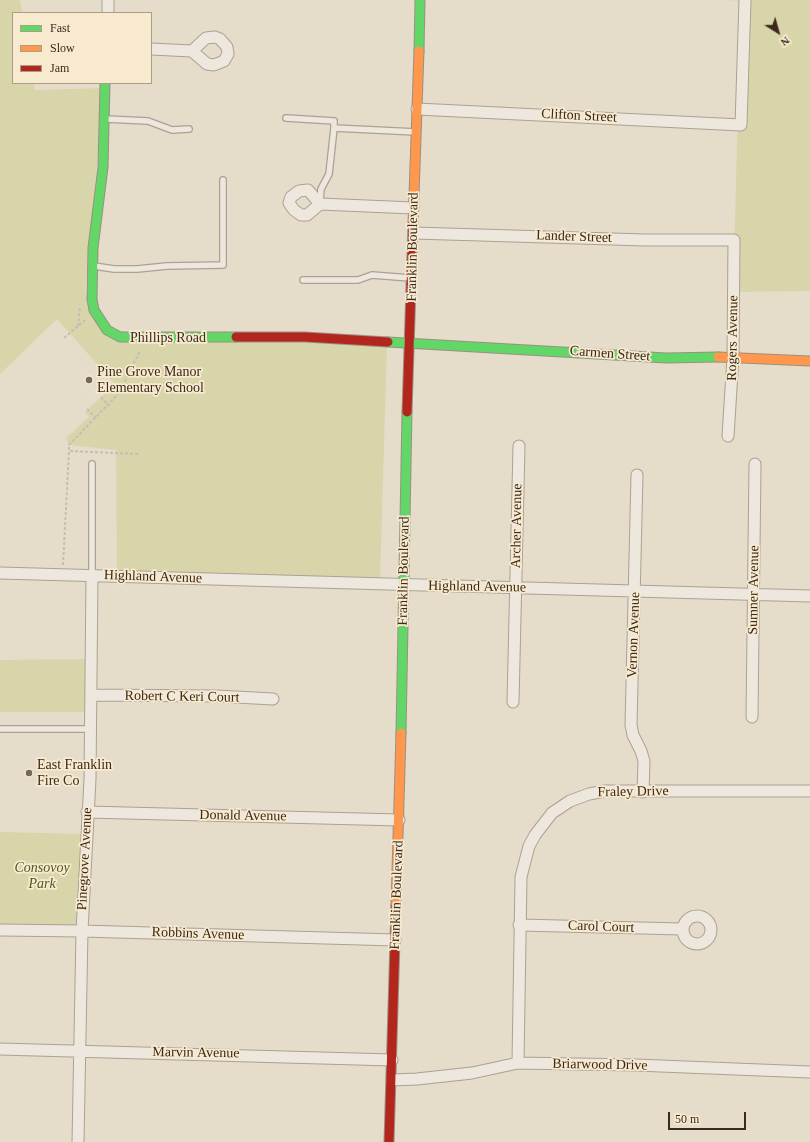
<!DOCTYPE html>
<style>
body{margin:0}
#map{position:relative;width:810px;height:1142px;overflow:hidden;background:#e6dcca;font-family:"Times New Roman",serif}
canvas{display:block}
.legend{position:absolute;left:12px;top:12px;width:140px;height:72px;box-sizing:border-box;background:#f8eacf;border:1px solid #ac9d87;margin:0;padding:5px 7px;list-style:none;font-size:12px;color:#3a291c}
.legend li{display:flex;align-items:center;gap:8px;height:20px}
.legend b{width:20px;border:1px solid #ac9d87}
.north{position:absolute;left:758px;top:12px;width:40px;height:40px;-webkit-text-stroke:3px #f8eacf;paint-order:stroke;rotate:143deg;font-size:11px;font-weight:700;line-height:16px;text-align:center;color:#3a291c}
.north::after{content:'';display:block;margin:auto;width:14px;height:18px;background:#3a291c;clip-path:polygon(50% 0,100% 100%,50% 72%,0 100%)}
.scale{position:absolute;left:668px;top:1112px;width:78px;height:18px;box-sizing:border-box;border:2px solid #3a291c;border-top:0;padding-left:5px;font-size:12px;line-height:14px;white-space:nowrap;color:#3a291c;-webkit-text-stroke:3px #f8eacf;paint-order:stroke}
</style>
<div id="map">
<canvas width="810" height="1142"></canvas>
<ul class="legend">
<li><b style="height:5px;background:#63d668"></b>Fast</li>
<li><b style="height:5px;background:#ff974d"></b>Slow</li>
<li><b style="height:5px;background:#b3261e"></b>Jam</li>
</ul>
<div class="north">N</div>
<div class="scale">50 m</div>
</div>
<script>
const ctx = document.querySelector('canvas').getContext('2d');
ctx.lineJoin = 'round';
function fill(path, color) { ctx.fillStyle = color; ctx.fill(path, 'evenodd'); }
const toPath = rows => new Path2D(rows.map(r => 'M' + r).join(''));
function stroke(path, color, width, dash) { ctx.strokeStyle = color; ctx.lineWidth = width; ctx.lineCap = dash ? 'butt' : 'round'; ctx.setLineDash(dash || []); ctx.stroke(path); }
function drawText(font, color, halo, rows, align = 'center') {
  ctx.font = font + ' "Times New Roman",serif'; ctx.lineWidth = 3.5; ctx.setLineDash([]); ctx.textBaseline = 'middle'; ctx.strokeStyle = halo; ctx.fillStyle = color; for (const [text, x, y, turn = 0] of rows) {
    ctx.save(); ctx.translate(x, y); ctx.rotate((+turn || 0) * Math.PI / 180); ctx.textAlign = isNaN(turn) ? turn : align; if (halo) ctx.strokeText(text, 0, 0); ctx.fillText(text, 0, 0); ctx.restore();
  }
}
fill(toPath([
 [0,0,20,0,22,13,13,13,13,83,34,83,35,90,104,88,85,293,110,331,387,344,380,581,117,575,116,450,69,445,66,438,89,417,85,412,115,384,57,319,0,374],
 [728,0,810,0,810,291,733,292,741,1],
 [91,659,90,712,0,712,0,660],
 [0,832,86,834,82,931,0,930]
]), '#d8d5ab');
const lane = toPath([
 [286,118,334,121,334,128],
 [106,119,148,121,172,130,189,129],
 [320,202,321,189,329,174,334,128,416,132],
 [94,266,114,269,137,269,167,266,223,265,223,180],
 [303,280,358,280,372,275,410,278],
 [92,464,92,575],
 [0,729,89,729]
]);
const street = toPath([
 [108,13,108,0],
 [215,37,220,39,227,47,228,54,224,61,214,65,207,64,192,51,206,38,215,37],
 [151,49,192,51],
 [417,109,741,125,745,0],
 [308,190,320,204,307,215,301,215,294,210,289,203,291,197,299,191,308,190],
 [320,204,413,208],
 [414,233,645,240,734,240,733,357,728,436],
 [637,475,631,725,633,735,641,751,644,761,643,792],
 [0,573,810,596],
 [91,695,217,696,273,699],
 [513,702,519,446],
 [752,717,755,464],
 [87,812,399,820],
 '683 930a14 14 0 1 1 28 0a14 14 0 1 1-28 0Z',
 [519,925,682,929],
 [0,930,82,931,395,940],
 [0,1049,392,1060],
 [518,1063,521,877,529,846,535,835,552,813,570,801,589,794,605,791,810,791],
 [392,1080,417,1079,472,1073,518,1063,636,1065,810,1072],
 [78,1142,82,931,90,779,92,575]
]);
const fast = toPath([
 [419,51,420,0],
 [105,83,103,167,93,248,92,299,94,310,107,330,120,337,236,337],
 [388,342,666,358,718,357],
 [401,733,407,412]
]);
const slow = toPath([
 [413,224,419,51],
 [718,357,810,361],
 [396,906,401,733]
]);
const jam = toPath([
 [236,337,305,337,388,342],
 [407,412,413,224],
 [389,1142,396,906]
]);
stroke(lane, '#aba194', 8);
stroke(street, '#aba194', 13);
stroke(fast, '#9a9084', 11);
stroke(slow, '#9a9084', 11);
stroke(jam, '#9a9084', 11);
stroke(toPath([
 [78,326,80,307],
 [64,338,85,320],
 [101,397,109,406],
 [87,409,96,418],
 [138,454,69,451,69,445,119,393,140,351],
 [63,565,69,451]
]), '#c5beb4', 2, [3, 2]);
stroke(lane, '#ede7dd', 5.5);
stroke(street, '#ede7dd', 11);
stroke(fast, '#63d668', 9);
stroke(slow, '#ff974d', 9);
stroke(jam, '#b3261e', 9);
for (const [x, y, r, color] of [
 [89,380,4,"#766859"],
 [29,773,4,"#766859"]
]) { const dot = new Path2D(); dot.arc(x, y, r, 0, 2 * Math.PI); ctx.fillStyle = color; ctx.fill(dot); stroke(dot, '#f8eacf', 1.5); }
drawText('14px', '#3a291c', '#f8eacf', [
 ["Clifton Street",579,116,3],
 ["Lander Street",574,237,2],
 ["Franklin Boulevard",413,247,-89],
 ["Phillips Road",168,338],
 ["Rogers Avenue",733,338,-89],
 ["Carmen Street",610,354,4],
 ["Archer Avenue",517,526,-89],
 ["Franklin Boulevard",404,571,-89],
 ["Highland Avenue",153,577,2],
 ["Highland Avenue",477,587,1],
 ["Sumner Avenue",754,590,-89],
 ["Vernon Avenue",634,635,-88],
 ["Robert C Keri Court",182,697,1],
 ["Fraley Drive",633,792,-1],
 ["Donald Avenue",243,816,1],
 ["Pinegrove Avenue",85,859,-87],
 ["Franklin Boulevard",397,895,-88],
 ["Carol Court",601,927,2],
 ["Robbins Avenue",198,934,2],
 ["Marvin Avenue",196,1053,1],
 ["Briarwood Drive",600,1065,1]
]);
drawText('14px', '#3a291c', '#f8eacf', [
 ["Pine Grove Manor",97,372],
 ["Elementary School",97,388],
 ["East Franklin",37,765],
 ["Fire Co",37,781]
], 'left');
drawText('italic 14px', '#4d5820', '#f8eacf', [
 ["Consovoy",42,868],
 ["Park",42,884]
]);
</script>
